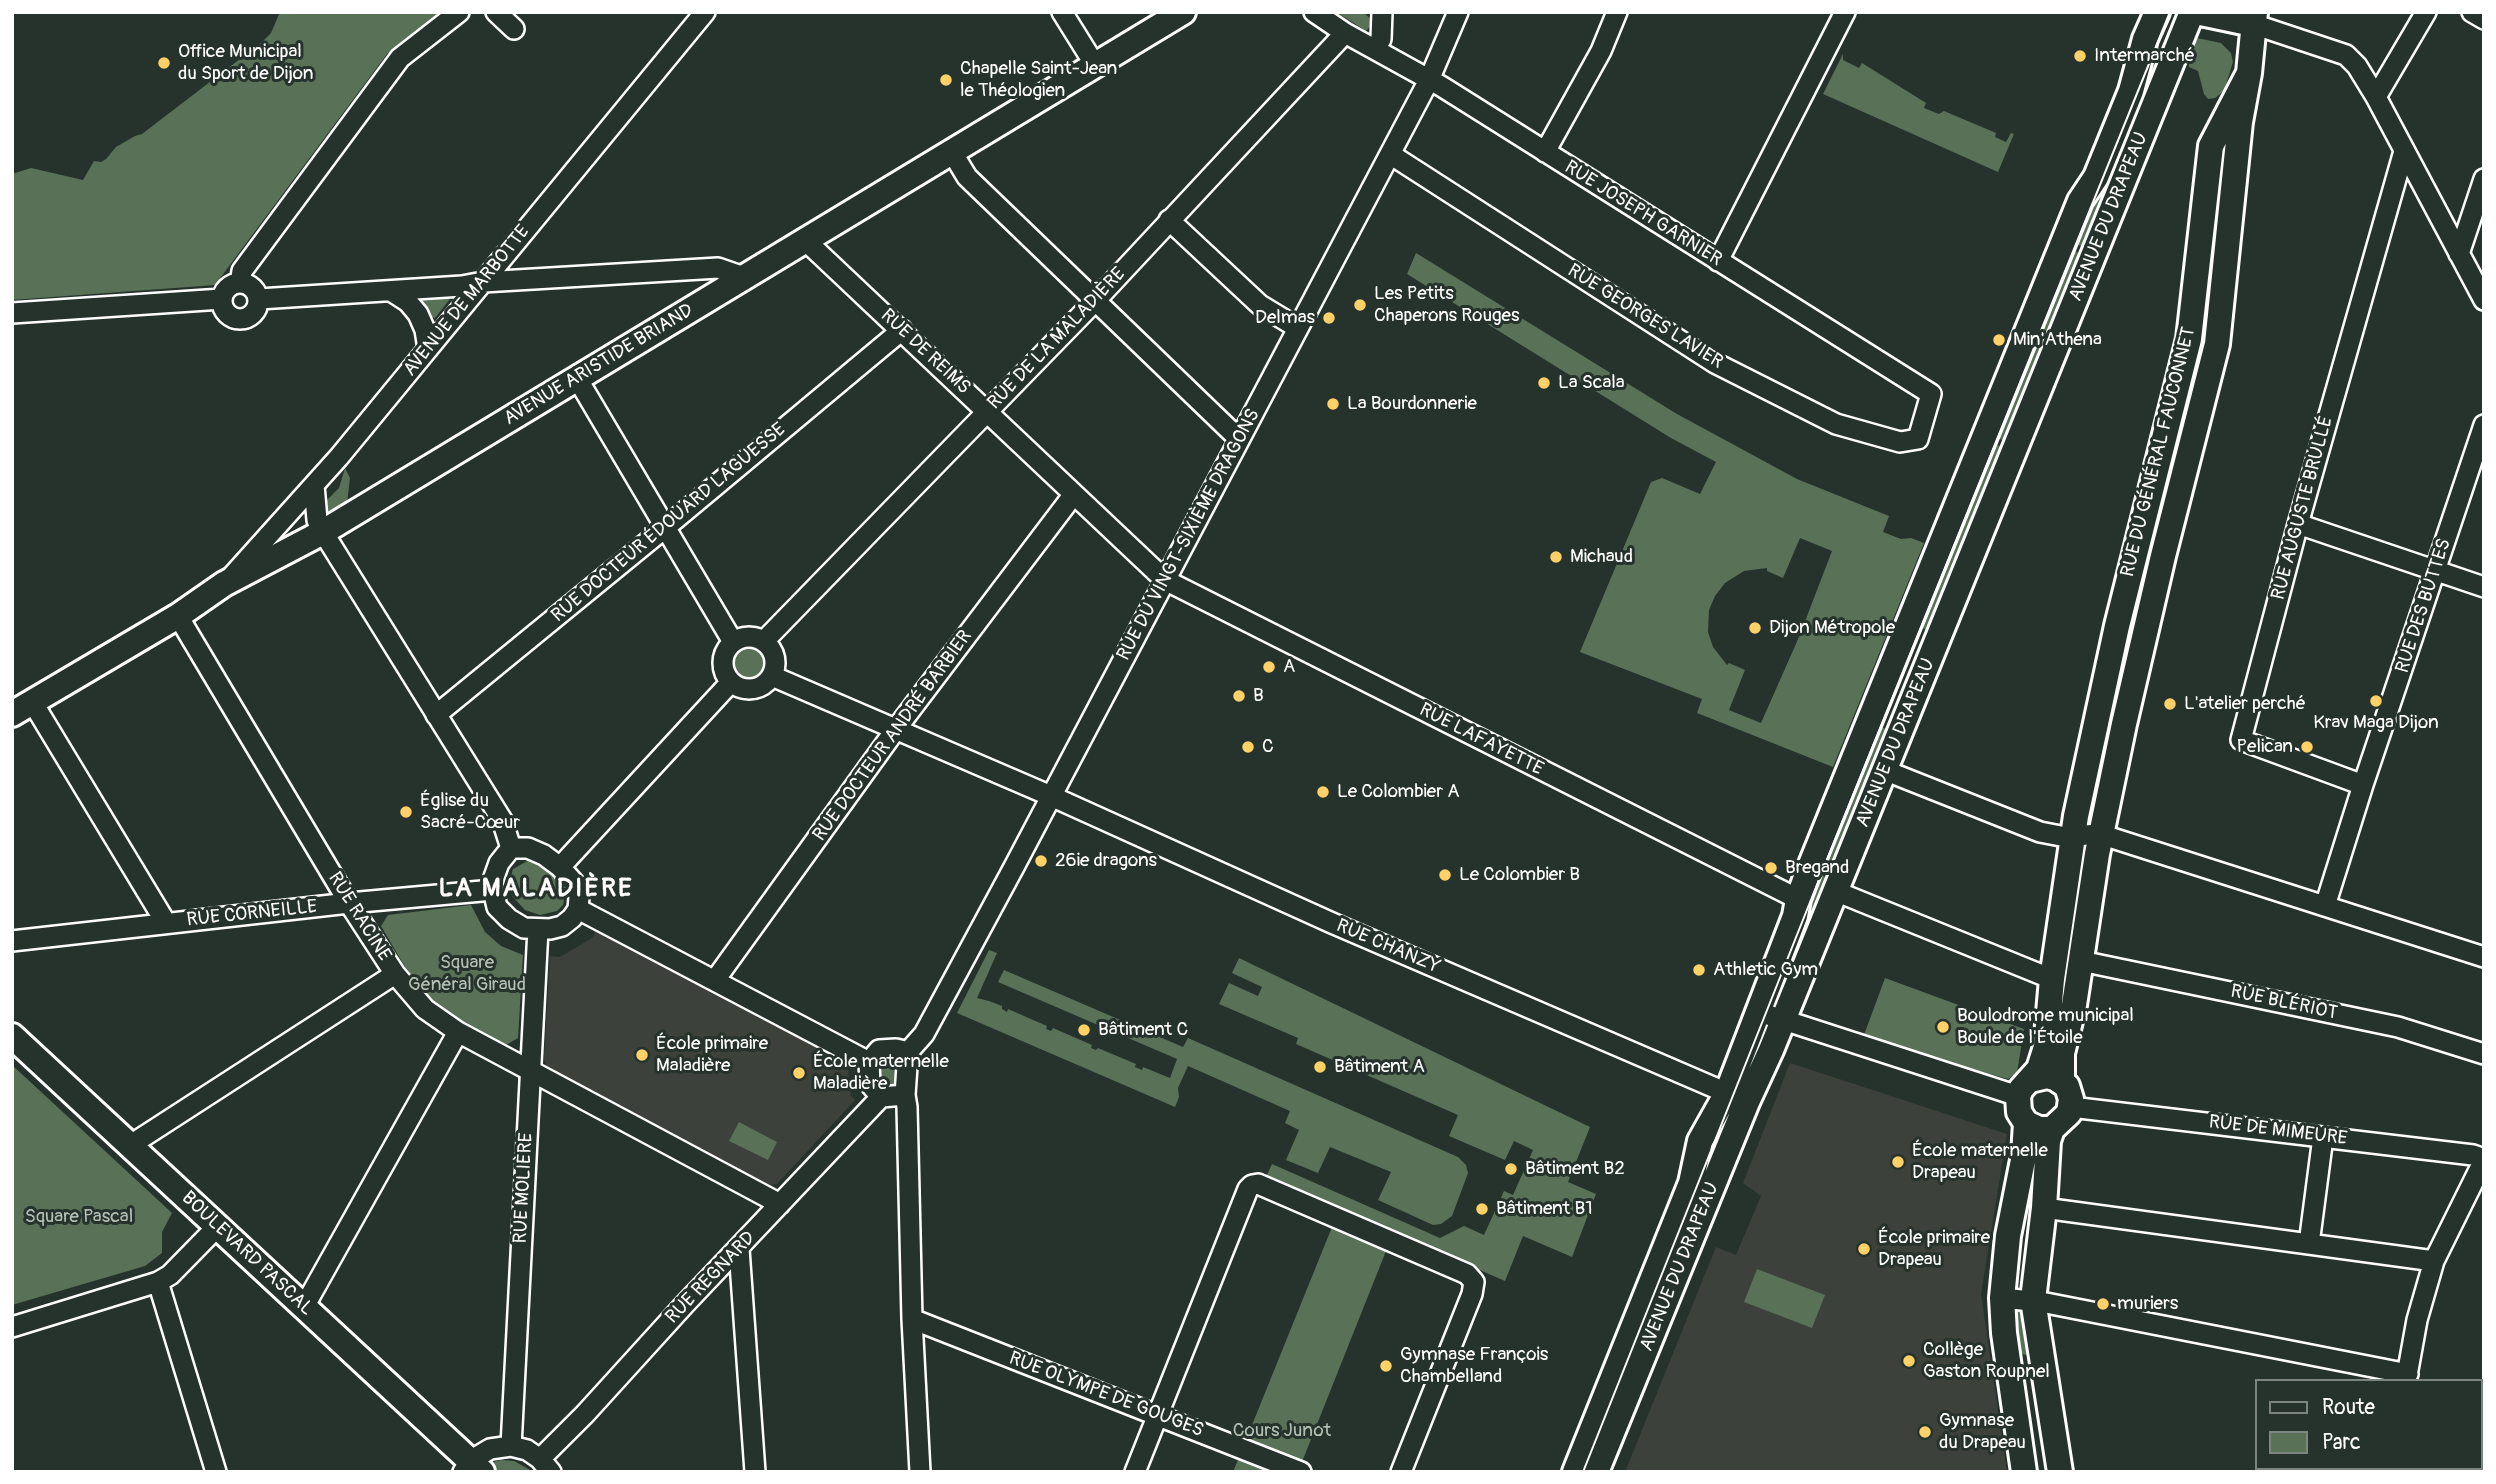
<!DOCTYPE html>
<meta charset="utf-8">
<style>
body{margin:0}
#map{position:relative;width:2496px;height:1484px;overflow:hidden;background:#26332d;font-family:Pangolin,sans-serif}
canvas{display:block}
.frame{position:absolute;inset:0;border:14px solid #fff;pointer-events:none}
.legend{position:absolute;left:2255px;top:1379px;width:228px;height:91px;box-sizing:border-box;background:#26332d;border:2px solid #7d8581;margin:0;padding:9px 12px;list-style:none;font-size:21px;color:#fff}
.legend li{display:flex;align-items:center;gap:14px;height:35px}
.legend b{width:35px;border:2px solid #7d8581}
</style>
<div id="map">
<canvas width="2496" height="1484"></canvas>
<div class="frame"></div>
<ul class="legend">
<li><b style="height:9px;background:#26332d"></b>Route</li>
<li><b style="height:19px;background:#587157"></b>Parc</li>
</ul>
</div>
<script>
const ctx = document.querySelector('canvas').getContext('2d');
ctx.lineJoin = 'round';
function fill(path, color) { ctx.fillStyle = color; ctx.fill(path, 'evenodd'); }
const toPath = rows => new Path2D(rows.map(r => 'M' + r).join(''));
function stroke(path, color, width, dash) { ctx.strokeStyle = color; ctx.lineWidth = width; ctx.lineCap = dash ? 'butt' : 'round'; ctx.setLineDash(dash || []); ctx.stroke(path); }
function drawText(font, color, halo, rows, align = 'center') {
  ctx.font = font + ' Pangolin,sans-serif'; ctx.lineWidth = 6; ctx.setLineDash([]); ctx.textBaseline = 'middle'; ctx.strokeStyle = halo; ctx.fillStyle = color; for (const [text, x, y, turn = 0] of rows) {
    ctx.save(); ctx.translate(x, y); ctx.rotate((+turn || 0) * Math.PI / 180); ctx.textAlign = isNaN(turn) ? turn : align; if (halo) ctx.strokeText(text, 0, 0); ctx.fillText(text, 0, 0); ctx.restore();
  }
}
fill(toPath([
 [598,928,851,1063,848,1069,851,1096,855,1100,777,1184,770,1185,548,1068,544,1060,550,956,560,957,592,938],
 [1790,1063,2007,1134,1981,1294,2007,1472,1625,1472,1716,1247,1736,1255,1761,1196,1743,1183]
]), '#3c413b');
fill(toPath([
 [280,12,441,12,387,54,215,285,12,300,12,174,31,168,83,180,94,161,101,162,106,159,116,147,135,136,142,134,262,42,271,33],
 [1336,12,1363,12,1374,22,1366,31],
 [2197,38,2221,43,2231,53,2233,62,2224,91,2215,98,2208,99,2204,94,2198,71,2189,67,2189,54],
 [2149,44,2170,53,2090,250,2069,241],
 [1843,54,1843,60,1859,68,1862,63,1926,103,1924,108,1939,114,1944,111,1996,133,1995,137,2006,142,2011,133,2014,134,1998,172,1823,94],
 [2066,248,2087,256,2012,444,1990,435],
 [1416,253,1677,414,1797,479,1889,516,1883,532,1901,539,1911,538,1924,543,1833,767,1697,713,1702,699,1580,652,1651,482,1662,478,1700,494,1716,462,1671,438,1407,274],
 [1800,538,1832,551,1799,637,1761,723,1729,710,1745,670,1729,663,1727,665,1713,647,1708,632,1709,610,1715,596,1725,583,1744,571,1767,568,1767,571,1783,578],
 [429,297,450,299,435,318,432,317,422,300],
 [2178,409,2194,414,2102,807,2084,802],
 [1988,441,2009,450,1935,633,1914,625],
 [345,468,350,478,347,503,323,515,321,506,339,488],
 '733 664a16 16 0 1 1 32 0a16 16 0 1 1-32 0Z',
 [1873,724,1895,732,1837,874,1816,866],
 [529,860,540,863,562,881,566,891,563,905,557,911,540,915,525,910,512,896,510,879,513,869],
 [1813,872,1835,881,1790,982,1778,977],
 [471,905,485,932,501,946,523,955,518,1038,506,1045,449,1015,432,1002,415,984,381,926,388,915],
 [989,950,997,953,977,998,989,1001,1002,1006,1002,1009,1007,1012,1008,1009,1047,1026,1046,1029,1051,1031,1053,1028,1092,1045,1091,1048,1096,1050,1098,1048,1136,1064,1135,1067,1142,1070,1143,1067,1170,1078,1177,1059,998,982,1004,970,1183,1047,1188,1038,1458,1157,1466,1165,1468,1173,1452,1216,1441,1224,1433,1225,1378,1200,1391,1172,1330,1147,1318,1173,1286,1160,1299,1130,1285,1123,1290,1111,1188,1066,1178,1088,1179,1097,1175,1107,957,1013],
 [1239,958,1590,1127,1568,1182,1596,1194,1572,1257,1523,1236,1505,1281,1266,1177,1272,1164,1440,1238,1464,1226,1484,1235,1504,1191,1513,1195,1533,1150,1514,1141,1505,1160,1449,1136,1458,1115,1296,1044,1298,1038,1219,1004,1229,983,1258,996,1262,987,1232,973],
 [1885,978,2024,1029,2017,1073,2008,1079,1910,1052,1864,1035],
 [898,1057,897,1088,877,1086,879,1058],
 [12,1065,172,1213,162,1232,162,1253,145,1266,12,1305],
 [739,1122,777,1142,768,1160,729,1141],
 [1332,1227,1386,1251,1298,1472,1233,1472],
 [1757,1269,1825,1295,1812,1328,1744,1302],
 [2012,1308,2025,1310,2033,1357,2012,1351],
 [501,1460,514,1461,534,1472,498,1472,489,1463]
]), '#587157');
const minor = toPath([
 [496,12,514,29],
 [1062,12,1095,65],
 [1314,12,1345,33,1441,86,1931,394,1918,439,1900,442,1836,424,1715,363,1390,154],
 [2472,12,2484,19],
 [2253,24,2346,55,2357,66,2376,97,2484,300],
 [1375,49,1381,39,1382,12],
 [2376,97,2426,12],
 [952,152,967,177,1239,439],
 [1545,152,1601,51,1617,12],
 [1169,220,1260,305,1298,328],
 [806,241,1165,580,1798,899],
 [2459,254,2484,179],
 [1718,261,1845,12],
 '222 301a18 18 0 1 1 36 0a18 18 0 1 1-36 0Z',
 [240,283,242,271,400,58,459,12],
 [391,291,408,302,418,314,425,330,428,349],
 [259,299,462,286,483,282,718,268,744,277],
 [12,313,222,299],
 [577,378,733,642],
 [314,485,317,520,323,532,502,820,511,848],
 [2298,524,2484,587],
 [233,575,339,457,705,12],
 [178,616,349,903,395,974,425,1009,458,1032,780,1204],
 '723 663a26 26 0 1 1 52 0a26 26 0 1 1-52 0Z',
 [764,641,1095,301,1345,33],
 [772,676,1051,796,1332,923,1727,1093],
 [33,703,166,923],
 [436,715,666,527,902,330],
 [1884,770,2040,832,2066,837,2097,834,2106,836,2484,957],
 [2363,785,2241,740,2298,524,2404,151],
 [511,848,528,848,544,855,560,867,576,885,579,897,578,909,572,918,562,926,550,929,524,928,509,919,497,907,493,890,494,877,499,863,511,848],
 [560,867,731,682],
 [1835,891,2052,979],
 [2325,906,2363,785,2484,425],
 [578,909,869,1062],
 [12,941,349,903,493,890],
 [2081,961,2398,1027,2484,1054],
 [715,980,896,729,1074,494],
 [1759,1012,2018,1096],
 [896,1049,908,1052,905,1095,881,1097,870,1084,869,1062,879,1050,896,1049],
 [908,1052,924,1034,1014,867,1429,80,1458,12],
 [905,1095,907,1107,912,1319,920,1472],
 [2071,1107,2473,1155,2484,1159],
 [129,1146,395,974],
 [2044,1208,2434,1261],
 [2309,1244,2323,1137],
 [739,1249,755,1472],
 [158,1282,216,1472],
 [2002,1298,2041,1302,2408,1374],
 [301,1305,309,1298,458,1032],
 [912,1319,1301,1472],
 [12,1327,158,1282,170,1275,217,1227],
 [2406,1381,2417,1320,2434,1261,2484,1160],
 [511,1446,538,929],
 [540,1459,585,1414,685,1304,881,1097],
 [463,1472,470,1461,490,1449,511,1446,527,1450,540,1459,551,1472],
 [1135,1472,1248,1189,1252,1185,1258,1184,1467,1274,1474,1282,1472,1294,1401,1472],
 [2367,1472,2369,1468]
]);
const major = toPath([
 [2196,12,2253,24],
 [12,714,178,616,224,584,323,532,1183,12],
 [12,1036,482,1472],
 [2030,1080,2047,1076,2055,1078,2067,1086,2071,1099,2069,1113,2052,1129,2039,1129,2026,1123,2019,1112,2018,1096,2021,1089,2039,1069,2046,1047,2052,979,2076,816,2117,626,2189,339,2211,146,2249,73],
 [2062,1082,2062,1053,2074,1005,2097,854,2124,724,2163,556,2217,344,2240,122,2249,73,2255,12],
 [2052,1129,2048,1141,2044,1208,2033,1300,2060,1472],
 [1575,1472,1691,1183,1700,1141,1727,1093,1795,916,1798,899,1810,867,2080,201,2096,177,2131,91,2145,39,2157,12],
 [1596,1472,1747,1102,1771,1050,2192,12],
 [2024,1472,2004,1333,2002,1298,2008,1236,2024,1155,2026,1123]
]);
stroke(minor, '#fff', 24);
stroke(major, '#fff', 30);
stroke(minor, '#26332d', 19);
stroke(major, '#26332d', 24);
stroke(toPath([
 [1583,1472,1836,837,2170,12]
]), '#fff', 2);
for (const [x, y, r, color] of [
 [2080,56,7,"#ffd166"],
 [164,63,7,"#ffd166"],
 [946,80,7,"#ffd166"],
 [1360,305,7,"#ffd166"],
 [1329,318,7,"#ffd166"],
 [1999,340,7,"#ffd166"],
 [1544,383,7,"#ffd166"],
 [1333,404,7,"#ffd166"],
 [1556,557,7,"#ffd166"],
 [1755,628,7,"#ffd166"],
 [1269,667,7,"#ffd166"],
 [1239,696,7,"#ffd166"],
 [2376,701,7,"#ffd166"],
 [2170,704,7,"#ffd166"],
 [1248,747,7,"#ffd166"],
 [2307,747,7,"#ffd166"],
 [1323,792,7,"#ffd166"],
 [406,812,7,"#ffd166"],
 [1041,861,7,"#ffd166"],
 [1771,868,7,"#ffd166"],
 [1445,875,7,"#ffd166"],
 [1699,970,7,"#ffd166"],
 [1943,1027,7,"#ffd166"],
 [1084,1030,7,"#ffd166"],
 [642,1055,7,"#ffd166"],
 [1320,1067,7,"#ffd166"],
 [799,1073,7,"#ffd166"],
 [1898,1162,7,"#ffd166"],
 [1511,1169,7,"#ffd166"],
 [1482,1209,7,"#ffd166"],
 [1864,1249,7,"#ffd166"],
 [2103,1304,7,"#ffd166"],
 [1909,1361,7,"#ffd166"],
 [1386,1366,7,"#ffd166"],
 [1925,1432,7,"#ffd166"]
]) { const dot = new Path2D(); dot.arc(x, y, r, 0, 2 * Math.PI); ctx.fillStyle = color; ctx.fill(dot); stroke(dot, '#26332d', 2.5); }
drawText('19px', '#fff', '#26332d', [
 ["Office Municipal",178,52],
 ["du Sport de Dijon",178,74],
 ["Intermarché",2094,56],
 ["Chapelle Saint-Jean",960,69],
 ["le Théologien",960,91],
 ["Les Petits",1374,294],
 ["Chaperons Rouges",1374,316],
 ["Delmas",1315,318,"right"],
 ["Min'Athena",2013,340],
 ["La Scala",1558,383],
 ["La Bourdonnerie",1347,404],
 ["Michaud",1570,557],
 ["Dijon Métropole",1769,628],
 ["A",1283,667],
 ["B",1253,696],
 ["L'atelier perché",2184,704],
 ["Krav Maga Dijon",2376,723,"center"],
 ["C",1262,747],
 ["Pelican",2293,747,"right"],
 ["Le Colombier A",1337,792],
 ["Église du",420,801],
 ["Sacré-Cœur",420,823],
 ["26ie dragons",1055,861],
 ["Bregand",1785,868],
 ["Le Colombier B",1459,875],
 ["Athletic Gym",1713,970],
 ["Boulodrome municipal",1957,1016],
 ["Boule de l'Étoile",1957,1038],
 ["Bâtiment C",1098,1030],
 ["École primaire",656,1044],
 ["Maladière",656,1066],
 ["École maternelle",813,1062],
 ["Maladière",813,1084],
 ["Bâtiment A",1334,1067],
 ["École maternelle",1912,1151],
 ["Drapeau",1912,1173],
 ["Bâtiment B2",1525,1169],
 ["Bâtiment B1",1496,1209],
 ["École primaire",1878,1238],
 ["Drapeau",1878,1260],
 ["muriers",2117,1304],
 ["Collège",1923,1350],
 ["Gaston Roupnel",1923,1372],
 ["Gymnase François",1400,1355],
 ["Chambelland",1400,1377],
 ["Gymnase",1939,1421],
 ["du Drapeau",1939,1443]
], 'left');
drawText('19px', '#fff', '#26332d', [
 ["RUE JOSEPH GARNIER",1643,214,32],
 ["AVENUE DU DRAPEAU",2109,217,-68],
 ["AVENUE DE MARBOTTE",467,301,-51],
 ["RUE GEORGES LAVIER",1645,317,32],
 ["RUE DE LA MALADIÈRE",1057,339,-46],
 ["RUE DE REIMS",925,352,43],
 ["AVENUE ARISTIDE BRIAND",599,365,-31],
 ["RUE DU GÉNÉRAL FAUCONNET",2159,452,-76],
 ["RUE AUGUSTE BRULLÉ",2303,508,-75],
 ["RUE DOCTEUR ÉDOUARD LAGUESSE",669,523,-40],
 ["RUE DU VINGT-SIXIÈME DRAGONS",1189,535,-62],
 ["RUE DES BUTTES",2424,606,-72],
 ["RUE DOCTEUR ANDRÉ BARBIER",893,736,-54],
 ["RUE LAFAYETTE",1481,740,27],
 ["AVENUE DU DRAPEAU",1896,743,-68],
 ["RUE CORNEILLE",252,914,-6],
 ["RUE RACINE",359,917,58],
 ["RUE CHANZY",1388,947,23],
 ["RUE BLÉRIOT",2284,1003,12],
 ["RUE DE MIMEURE",2278,1131,7],
 ["RUE MOLIÈRE",524,1188,-87],
 ["BOULEVARD PASCAL",247,1254,43],
 ["AVENUE DU DRAPEAU",1680,1267,-68],
 ["RUE REGNARD",711,1278,-46],
 ["RUE OLYMPE DE GOUGES",1106,1395,21]
]);
drawText('19px', '#b4bfb3', '#26332d', [
 ["Square",467,963],
 ["Général Giraud",467,985],
 ["Square Pascal",79,1217],
 ["Cours Junot",1282,1431]
]);
ctx.letterSpacing = '2px';
drawText('bold 26px', '#fff', '#26332d', [
 ["LA MALADIÈRE",536,889]
]);
ctx.letterSpacing = '0px';
</script>
